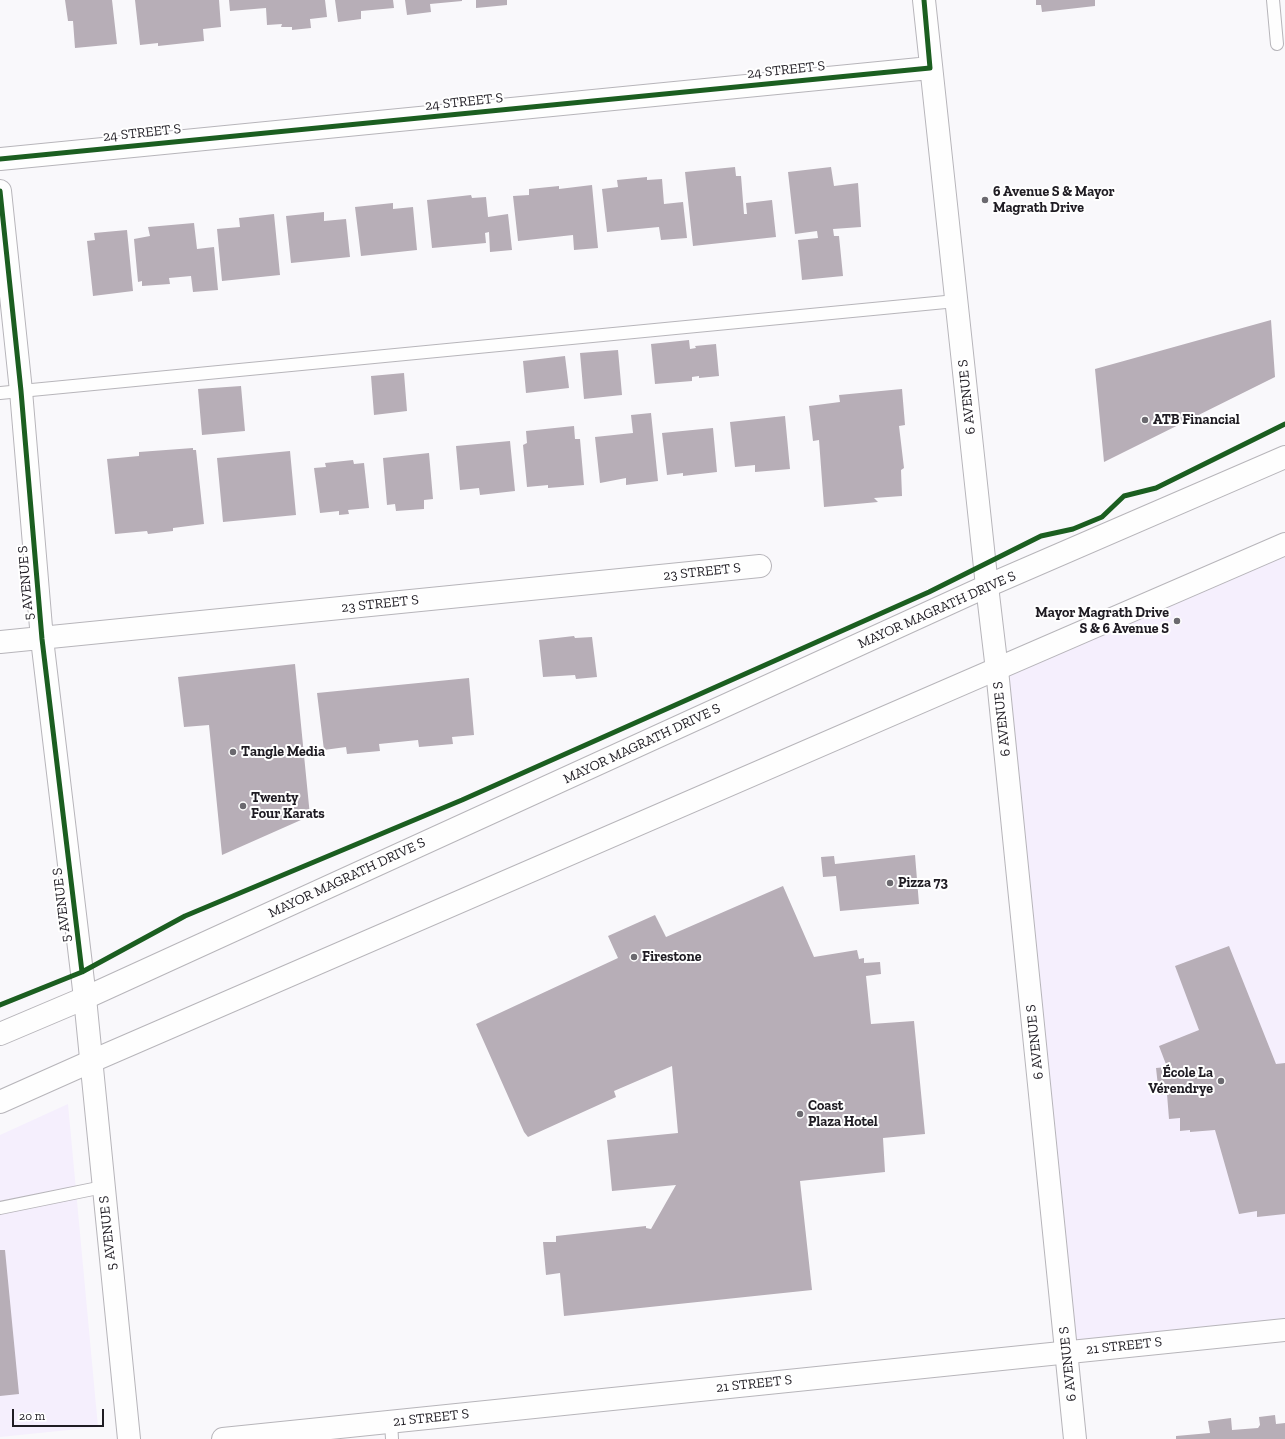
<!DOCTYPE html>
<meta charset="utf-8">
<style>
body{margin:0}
#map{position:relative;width:1285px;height:1439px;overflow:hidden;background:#f9f8fb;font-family:"Zilla Slab",serif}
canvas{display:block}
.scale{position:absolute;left:12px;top:1409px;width:92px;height:18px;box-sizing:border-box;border:2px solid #1f1c23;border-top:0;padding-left:5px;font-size:12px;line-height:14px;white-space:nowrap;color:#1f1c23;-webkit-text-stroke:3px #fff;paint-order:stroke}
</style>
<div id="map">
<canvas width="1285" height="1439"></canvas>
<div class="scale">20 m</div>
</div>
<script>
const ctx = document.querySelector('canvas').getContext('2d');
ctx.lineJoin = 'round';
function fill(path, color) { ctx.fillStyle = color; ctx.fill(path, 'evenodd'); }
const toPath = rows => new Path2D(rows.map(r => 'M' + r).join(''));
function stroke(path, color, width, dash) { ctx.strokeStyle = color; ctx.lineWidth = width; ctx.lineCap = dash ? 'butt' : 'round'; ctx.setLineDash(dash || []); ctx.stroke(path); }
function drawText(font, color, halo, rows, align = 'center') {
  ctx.font = font + ' "Zilla Slab",serif'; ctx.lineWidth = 4; ctx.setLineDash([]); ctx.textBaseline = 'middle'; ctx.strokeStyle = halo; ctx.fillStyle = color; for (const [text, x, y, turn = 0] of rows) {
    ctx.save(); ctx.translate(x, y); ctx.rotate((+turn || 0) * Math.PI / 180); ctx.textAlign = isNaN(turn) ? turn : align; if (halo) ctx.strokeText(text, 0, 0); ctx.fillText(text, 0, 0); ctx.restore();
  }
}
fill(toPath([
 [1285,544,1285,1330,1067,1352,997,670],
 [68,1104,98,1427,0,1437,0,1135]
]), '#f5effd');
fill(toPath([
 [65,0,112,0,117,44,75,48,73,21,68,21],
 [135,0,219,0,221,27,203,29,204,41,158,46,158,43,140,45],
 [229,0,325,0,327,17,310,19,311,28,292,30,292,27,281,27,282,24,267,25,266,8,230,11],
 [335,0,393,0,394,8,361,11,361,19,338,22],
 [405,0,462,0,462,1,430,4,431,12,407,15],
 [476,0,507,0,507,5,476,8],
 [1036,0,1095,0,1095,6,1042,12,1041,5,1036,5],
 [735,167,736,176,741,176,744,214,747,214,746,203,772,200,776,237,693,246,685,172],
 [831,167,834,186,858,183,861,227,833,229,834,236,839,236,843,276,802,280,798,240,818,238,817,231,795,234,788,172],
 [647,177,647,180,662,179,664,204,683,202,687,238,661,240,659,227,607,232,602,189,618,187,617,180],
 [592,185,598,248,574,250,573,235,518,241,513,196,529,195,529,189,559,186,559,189],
 [471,195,472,198,486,197,488,217,508,214,512,250,490,252,489,232,485,233,486,243,432,248,427,200],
 [393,203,393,209,413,207,417,250,361,256,355,207],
 [324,212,324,221,346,219,350,257,291,263,286,216],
 [274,214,280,275,222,281,217,229,240,227,239,218],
 [194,223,197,249,214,247,218,290,193,292,191,276,169,278,170,284,142,286,142,281,138,282,134,239,150,236,148,227],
 [127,230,133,291,93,296,87,241,95,240,94,233],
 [1271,320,1275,377,1104,462,1095,369],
 [689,340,690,349,696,348,695,346,716,344,719,376,699,378,699,376,692,377,692,381,655,384,651,344],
 [618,350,622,395,584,399,580,353],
 [565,356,569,388,526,393,523,361],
 [404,373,407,411,374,415,371,376],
 [241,386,245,431,202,435,198,389],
 [902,389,905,425,899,426,904,468,901,470,902,496,874,498,878,502,824,507,819,440,813,441,809,406,840,402,839,395],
 [651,413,658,481,626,485,626,478,600,483,595,437,633,433,631,415],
 [785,416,790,469,755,472,755,465,735,467,730,422],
 [574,426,575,439,580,439,584,485,548,488,548,485,527,487,523,445,527,443,526,431],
 [713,428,717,472,683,476,683,473,667,475,662,433],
 [510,441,515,491,480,495,479,488,460,490,456,446],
 [193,448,193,450,196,450,204,524,173,528,173,531,148,534,147,531,115,534,107,459,139,456,139,452],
 [290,451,296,515,223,522,217,458],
 [429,453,433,499,424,500,424,509,396,511,395,504,387,505,383,458],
 [353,460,354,464,364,463,369,508,348,510,349,514,339,515,339,511,320,513,314,468,326,467,325,463],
 [574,636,575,638,592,637,597,677,576,679,575,675,543,677,539,640],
 [295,664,310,816,222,855,209,725,184,727,178,677],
 [469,678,474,735,452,737,453,744,419,747,418,740,379,744,380,751,347,754,346,747,324,750,317,693],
 [915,855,919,904,840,911,836,876,823,877,821,857,834,856,835,864],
 [783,886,814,957,857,950,859,959,864,958,864,963,880,962,881,974,866,976,871,1024,914,1021,925,1134,883,1138,885,1172,800,1181,812,1290,564,1316,560,1273,546,1275,543,1242,556,1242,556,1236,646,1226,646,1228,651,1229,676,1185,612,1191,607,1140,678,1133,672,1066,614,1091,616,1097,528,1137,524,1132,476,1024,618,958,608,936,655,915,666,937],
 [1229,946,1276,1064,1285,1063,1285,1214,1257,1217,1257,1211,1239,1214,1215,1130,1190,1132,1190,1130,1180,1131,1180,1118,1169,1119,1167,1094,1159,1095,1156,1068,1167,1067,1159,1046,1199,1030,1175,966],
 [0,1250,5,1250,19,1394,0,1396],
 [1275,1415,1276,1424,1285,1423,1285,1439,1176,1439,1176,1436,1210,1433,1208,1421,1231,1418,1232,1430,1258,1428,1260,1425,1259,1417]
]), '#b7aeb7');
const lane = toPath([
 [1273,0,1277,44],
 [0,393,956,301],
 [0,1208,103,1187],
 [391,1422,392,1439]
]);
const street = toPath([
 [924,0,987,586],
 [0,159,930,68],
 [0,191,21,391,42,639,85,998,129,1439],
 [0,642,760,566],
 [223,1439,1285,1330]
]);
const secondary = toPath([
 [987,586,997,670,1075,1439]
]);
const primary = toPath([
 [0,1034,85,998,987,586,1285,457],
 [0,1102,92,1061,1285,544]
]);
stroke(lane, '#b7b5ba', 14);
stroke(street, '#b7b5ba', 24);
stroke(secondary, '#b7b5ba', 24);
stroke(primary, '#b7b5ba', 24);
stroke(lane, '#fefefe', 12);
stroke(street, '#fefefe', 22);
stroke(secondary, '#fefefe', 22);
stroke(primary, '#fefefe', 22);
stroke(toPath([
 [0,159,930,68,924,0],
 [0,191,21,391,42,639,82,972],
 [0,1005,82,972,185,916,462,800,929,592,1041,536,1073,529,1102,517,1124,496,1156,488,1285,424]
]), '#1b5e20', 5);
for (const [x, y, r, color] of [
 [985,200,4,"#6b696f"],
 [1145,420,4,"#6b696f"],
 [1177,621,4,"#6b696f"],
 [233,752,4,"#6b696f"],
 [243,806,4,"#6b696f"],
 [890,883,4,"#6b696f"],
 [634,957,4,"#6b696f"],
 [1221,1081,4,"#6b696f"],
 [800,1114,4,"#6b696f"]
]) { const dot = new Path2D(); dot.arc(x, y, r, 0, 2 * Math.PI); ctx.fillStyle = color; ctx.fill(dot); stroke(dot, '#fff', 1.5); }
drawText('14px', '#1f1c23', '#fff', [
 ["24 STREET S",786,70,-6],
 ["24 STREET S",464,102,-6],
 ["24 STREET S",142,133,-6],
 ["6 AVENUE S",967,397,-96],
 ["23 STREET S",702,572,-6],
 ["5 AVENUE S",26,583,-95],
 ["23 STREET S",380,604,-6],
 ["MAYOR MAGRATH DRIVE S",937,610,-24],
 ["6 AVENUE S",1002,719,-96],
 ["MAYOR MAGRATH DRIVE S",642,744,-25],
 ["MAYOR MAGRATH DRIVE S",347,878,-25],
 ["5 AVENUE S",62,905,-97],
 ["6 AVENUE S",1035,1042,-96],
 ["5 AVENUE S",108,1233,-96],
 ["21 STREET S",1124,1346,-6],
 ["6 AVENUE S",1068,1364,-96],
 ["21 STREET S",754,1384,-6],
 ["21 STREET S",431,1418,-6]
]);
drawText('bold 14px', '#1f1c23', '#fff', [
 ["6 Avenue S & Mayor",993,192],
 ["Magrath Drive",993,208],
 ["ATB Financial",1153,420],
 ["Mayor Magrath Drive",1169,613,"right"],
 ["S & 6 Avenue S",1169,629,"right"],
 ["Tangle Media",241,752],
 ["Twenty",251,798],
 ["Four Karats",251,814],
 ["Pizza 73",898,883],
 ["Firestone",642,957],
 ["École La",1213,1073,"right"],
 ["Vérendrye",1213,1089,"right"],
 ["Coast",808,1106],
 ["Plaza Hotel",808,1122]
], 'left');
</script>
